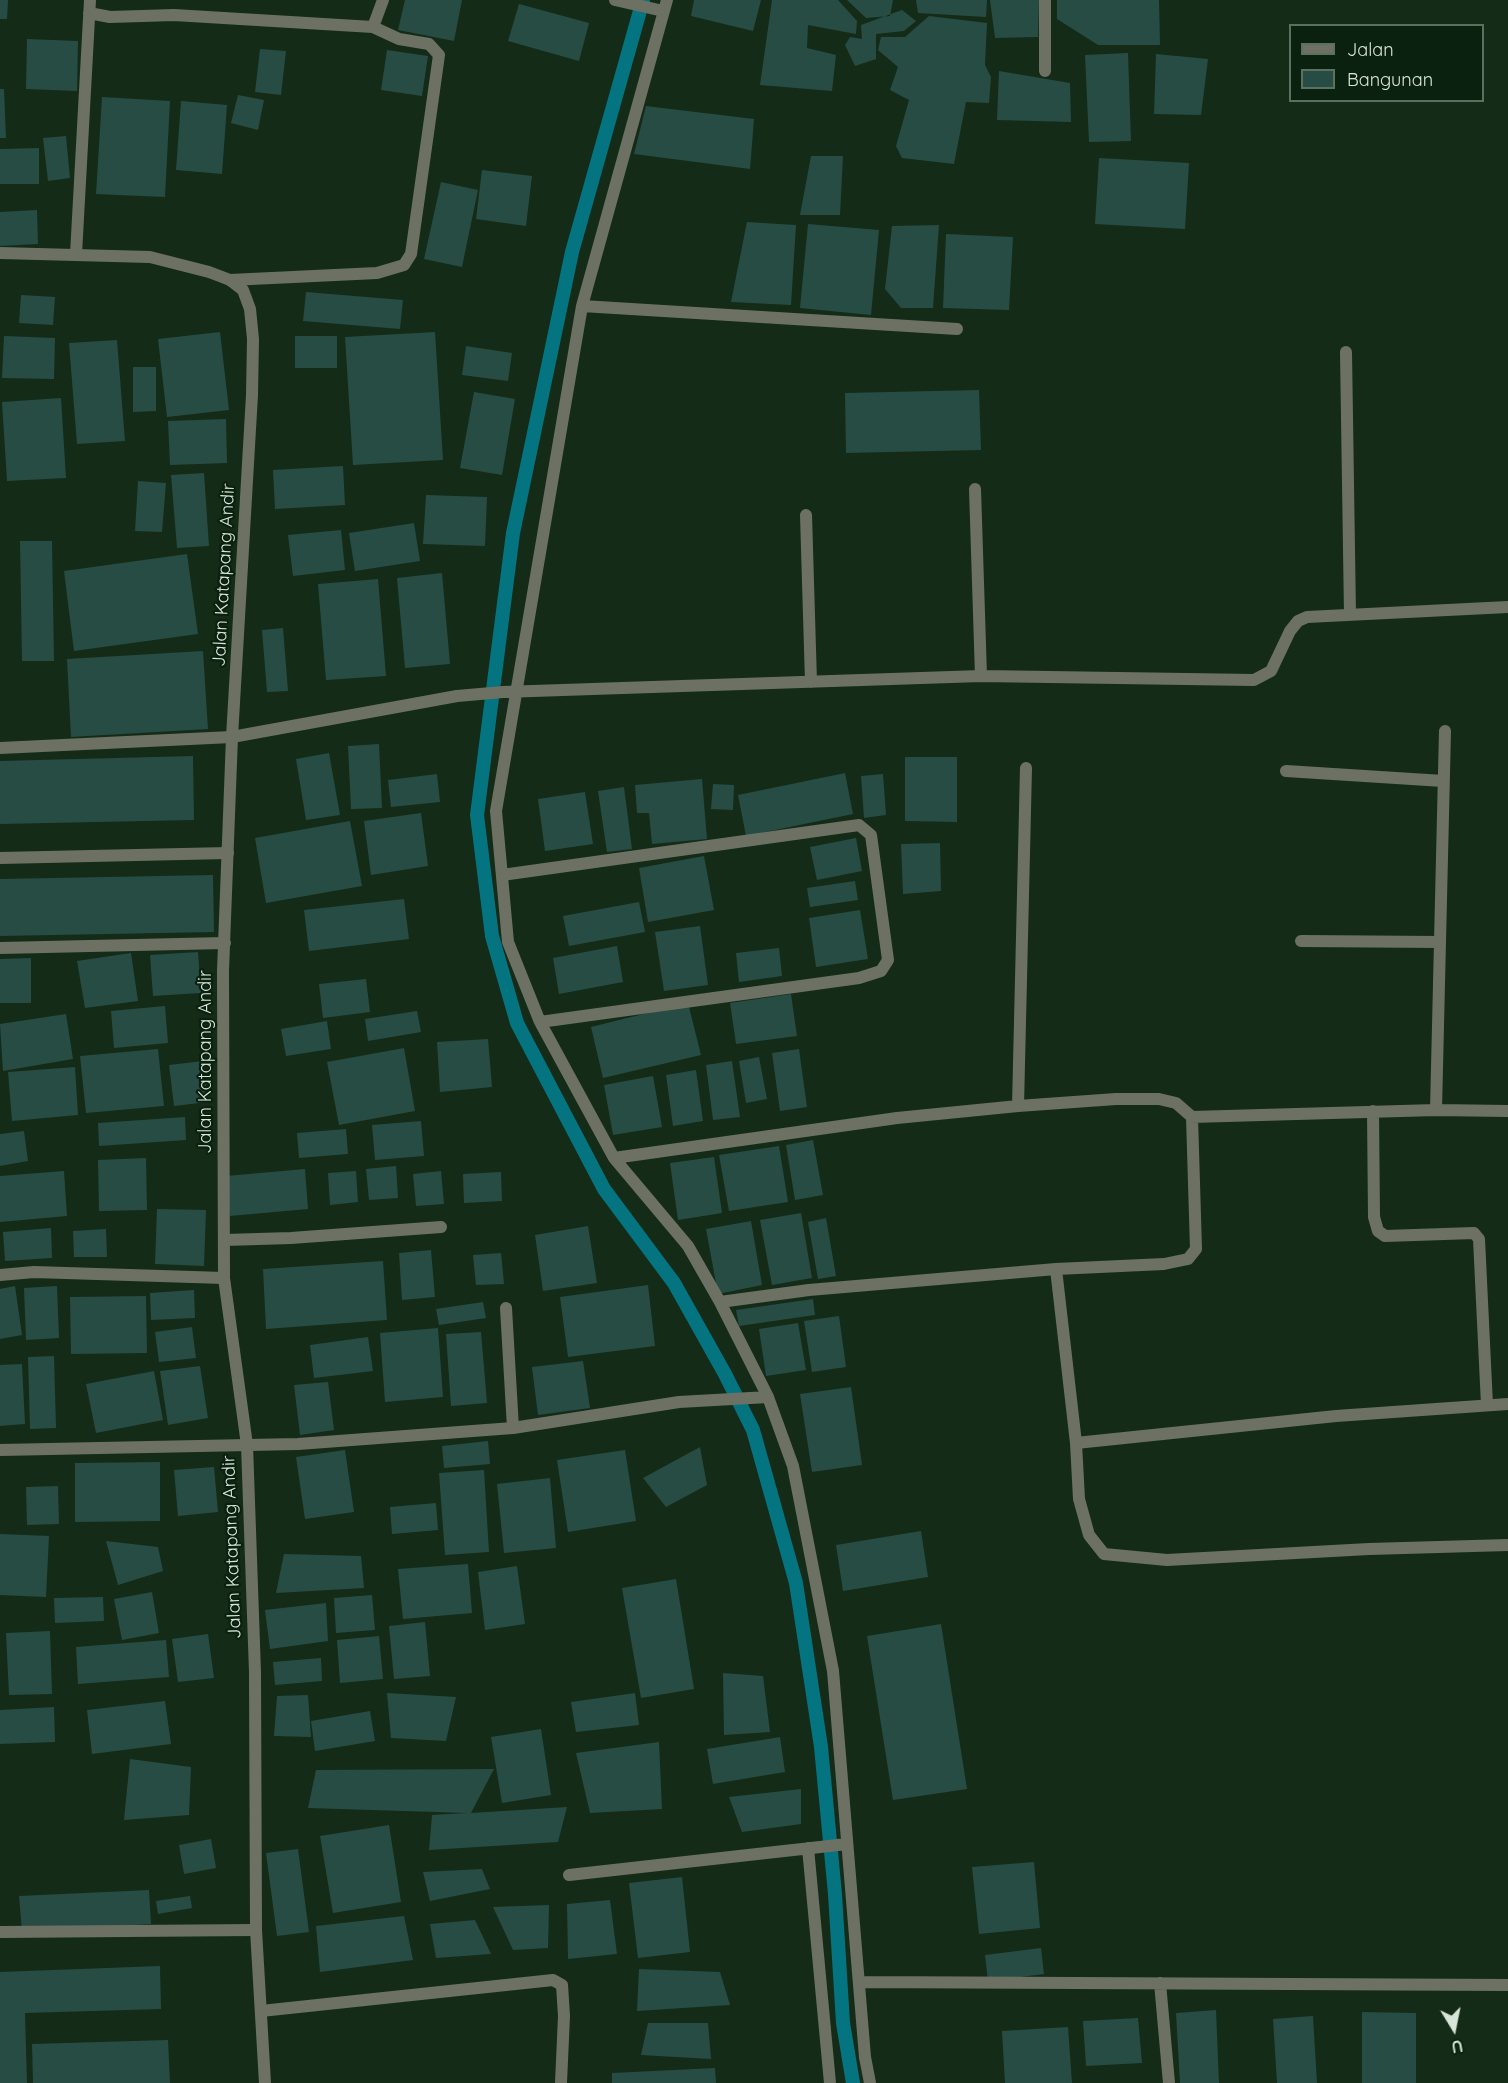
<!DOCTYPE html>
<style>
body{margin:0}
#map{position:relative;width:1508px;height:2083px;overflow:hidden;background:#142b18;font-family:Quicksand,sans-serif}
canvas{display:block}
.legend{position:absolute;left:1289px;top:24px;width:195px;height:78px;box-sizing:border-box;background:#0a210f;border:2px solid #5c7060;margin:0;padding:8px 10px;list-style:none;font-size:18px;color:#d8e6d9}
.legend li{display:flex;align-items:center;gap:12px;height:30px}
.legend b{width:30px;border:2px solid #5c7060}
.north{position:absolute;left:1424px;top:1999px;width:60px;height:60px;-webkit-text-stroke:4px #0a210f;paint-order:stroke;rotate:170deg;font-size:16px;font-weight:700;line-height:24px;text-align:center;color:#d8e6d9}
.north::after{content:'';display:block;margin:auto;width:21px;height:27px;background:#d8e6d9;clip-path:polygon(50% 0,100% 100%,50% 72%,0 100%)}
</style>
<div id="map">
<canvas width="1508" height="2083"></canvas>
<ul class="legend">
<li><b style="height:8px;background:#6d7164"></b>Jalan</li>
<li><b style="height:16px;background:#274c44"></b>Bangunan</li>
</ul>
<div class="north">U</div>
</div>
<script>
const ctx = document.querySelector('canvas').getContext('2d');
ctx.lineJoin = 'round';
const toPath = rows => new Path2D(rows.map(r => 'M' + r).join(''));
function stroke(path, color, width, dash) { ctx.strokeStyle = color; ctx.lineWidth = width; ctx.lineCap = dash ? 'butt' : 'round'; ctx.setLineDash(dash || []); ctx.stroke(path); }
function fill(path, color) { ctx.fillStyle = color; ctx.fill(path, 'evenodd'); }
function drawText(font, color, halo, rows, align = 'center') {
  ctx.font = font + ' Quicksand,sans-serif'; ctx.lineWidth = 4.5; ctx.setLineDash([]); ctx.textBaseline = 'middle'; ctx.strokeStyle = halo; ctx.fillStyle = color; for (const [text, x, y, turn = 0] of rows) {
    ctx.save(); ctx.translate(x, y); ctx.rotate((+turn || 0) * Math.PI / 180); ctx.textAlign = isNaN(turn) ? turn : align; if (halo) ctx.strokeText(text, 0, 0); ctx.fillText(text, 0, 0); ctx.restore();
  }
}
stroke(toPath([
 [643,0,572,252,513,533,477,815,492,936,517,1023,604,1189,674,1283,725,1374,753,1430,796,1583,821,1747,835,1894,843,2023,853,2083]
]), '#037480', 14);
fill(toPath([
 [0,0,8,0,7,19,0,19],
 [405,0,462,0,454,41,398,30],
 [694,0,761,0,753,31,691,16],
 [772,0,838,0,857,21,856,34,808,25,807,48,836,55,832,91,760,85],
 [847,0,893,0,890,16,866,18],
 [916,0,987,0,986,17,918,13],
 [990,0,1039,0,1038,37,995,38],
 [1057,0,1159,0,1160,45,1098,45,1057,19],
 [519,4,589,23,579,61,508,41],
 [902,10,916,21,904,31,876,34,876,59,855,66,845,45,850,37,862,39,861,25],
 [929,16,987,23,985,65,991,77,989,103,966,102,954,164,902,158,896,146,909,100,890,90,898,67,878,50,881,37,905,37],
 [27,39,78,41,77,91,26,89],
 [260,49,286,51,281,95,255,92],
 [387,50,428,56,422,96,381,90],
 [1128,53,1131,141,1089,142,1085,55],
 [1156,54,1208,59,1201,115,1154,114],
 [999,71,1070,83,1071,122,997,120],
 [0,89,4,89,6,138,0,138],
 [238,95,264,100,258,130,231,123],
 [102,97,170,101,165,197,96,194],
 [181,101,227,105,222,174,176,170],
 [646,106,754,119,750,169,634,154],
 [66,136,70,178,48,181,43,138],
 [39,148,39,184,0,184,0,149],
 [811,156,843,156,840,215,800,215],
 [1099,158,1189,163,1185,229,1095,224],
 [482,170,532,176,526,226,476,219],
 [441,182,478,190,462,267,424,259],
 [37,210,38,244,0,246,0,212],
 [747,222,796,225,791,305,731,302],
 [808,224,879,230,871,315,800,308],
 [939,225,933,308,901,308,885,289,892,226],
 [946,234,1013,237,1009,310,943,308],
 [306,292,403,300,400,329,303,321],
 [21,295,55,297,53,325,19,323],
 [220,332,229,410,167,417,158,339],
 [435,332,443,460,353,465,345,337],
 [4,336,55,338,54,379,2,378],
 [295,336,337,336,337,368,295,368],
 [117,340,125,441,77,444,69,343],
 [466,346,512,353,508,381,462,375],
 [133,367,156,367,156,411,133,412],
 [979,390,981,450,846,453,845,393],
 [474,392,515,399,502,475,460,468],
 [61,398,66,478,7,481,2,402],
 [226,419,227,463,170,465,168,421],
 [343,466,345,505,275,509,273,470],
 [204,473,209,546,177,548,171,475],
 [138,481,166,483,162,532,135,531],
 [426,495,487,497,485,546,423,544],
 [414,523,420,561,355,571,349,533],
 [341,530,345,570,293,576,288,535],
 [20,541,52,541,54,661,22,661],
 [187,554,198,634,74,651,64,571],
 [442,573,450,664,405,668,397,578],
 [378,579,386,676,326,680,318,584],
 [283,628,288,691,267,692,262,630],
 [203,651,208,729,71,737,67,659],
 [379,744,382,808,351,809,348,746],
 [329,753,340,815,306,820,296,759],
 [193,756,194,820,0,824,0,761],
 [905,757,957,757,957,822,905,821],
 [845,773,853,814,746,836,738,795],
 [437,774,440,802,391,807,388,780],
 [883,774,886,815,864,818,861,776],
 [702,779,707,839,652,844,649,813,637,813,635,785],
 [713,784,734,785,733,810,711,809],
 [624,787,632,849,607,852,598,791],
 [585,792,593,844,545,851,538,799],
 [421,813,428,866,371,875,364,821],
 [350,821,362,886,266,903,255,838],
 [856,838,862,871,817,880,810,847],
 [940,843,941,891,903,894,901,844],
 [704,856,714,910,648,922,639,868],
 [213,875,214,932,0,936,0,879],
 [855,881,858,900,810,907,807,888],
 [404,899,409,939,309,951,304,910],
 [639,902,645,932,569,946,563,916],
 [860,910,868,959,816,967,809,918],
 [700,926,708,985,664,991,655,932],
 [617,946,623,982,559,994,553,958],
 [779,948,782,976,739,982,736,953],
 [198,952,201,993,153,996,150,955],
 [131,953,138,1001,85,1008,77,961],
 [31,958,31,1003,0,1003,0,959],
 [366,979,370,1012,323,1018,319,984],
 [791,994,797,1036,736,1044,730,1003],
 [688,1003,701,1055,603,1078,591,1027],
 [165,1006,168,1043,114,1048,111,1011],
 [417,1011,421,1032,368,1041,365,1019],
 [66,1014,73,1059,3,1071,0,1024],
 [327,1021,331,1049,286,1056,281,1029],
 [488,1039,492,1087,440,1092,437,1042],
 [404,1048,415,1111,339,1125,327,1062],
 [158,1049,164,1106,86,1113,80,1056],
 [799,1049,807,1107,780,1111,772,1053],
 [759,1057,767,1099,746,1103,739,1061],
 [203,1061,208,1102,174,1106,169,1065],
 [732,1061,740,1117,713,1120,706,1065],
 [75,1067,78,1115,12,1121,8,1072],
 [696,1070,703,1121,673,1126,666,1075],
 [653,1076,662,1127,613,1135,604,1085],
 [185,1117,186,1140,99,1146,98,1123],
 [421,1121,424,1156,375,1160,372,1125],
 [346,1129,348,1154,299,1158,297,1133],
 [24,1131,28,1161,0,1166,0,1134],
 [813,1140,823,1195,795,1200,786,1145],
 [779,1146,788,1202,729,1211,719,1155],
 [714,1157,722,1213,678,1220,670,1163],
 [146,1158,147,1210,99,1211,98,1160],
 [396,1166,398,1198,369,1200,366,1169],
 [305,1169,308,1209,230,1216,226,1176],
 [64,1171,67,1216,0,1222,0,1176],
 [356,1171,358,1202,330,1205,328,1173],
 [441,1171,444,1204,416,1206,413,1174],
 [501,1172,502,1201,464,1203,463,1174],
 [157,1209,206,1210,204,1266,155,1264],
 [801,1213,812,1278,772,1285,760,1220],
 [826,1218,836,1276,818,1279,808,1222],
 [751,1221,762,1285,718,1294,706,1229],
 [588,1226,597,1283,543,1291,535,1235],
 [51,1228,52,1258,5,1261,3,1232],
 [106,1229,107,1257,74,1257,73,1231],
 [431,1250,435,1297,402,1300,399,1253],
 [501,1253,504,1284,476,1285,473,1255],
 [383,1261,387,1320,266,1329,263,1269],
 [648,1285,655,1346,568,1357,560,1297],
 [15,1286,22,1335,0,1339,0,1289],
 [57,1286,59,1338,26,1340,24,1288],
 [194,1290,195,1318,151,1320,150,1293],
 [146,1296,147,1353,71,1354,70,1297],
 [813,1299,815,1315,739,1326,736,1310],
 [483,1302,486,1318,439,1325,436,1309],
 [839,1316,846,1367,812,1372,804,1321],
 [798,1323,806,1370,766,1376,759,1329],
 [192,1327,196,1358,159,1362,155,1332],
 [438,1328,443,1397,385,1402,380,1333],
 [481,1332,487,1403,451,1406,446,1334],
 [368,1337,373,1371,314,1378,310,1345],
 [54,1356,56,1428,30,1429,28,1357],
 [583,1361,590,1408,538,1415,532,1367],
 [22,1364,25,1424,0,1426,0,1365],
 [200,1366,208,1418,168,1425,160,1371],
 [154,1371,163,1420,96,1433,86,1384],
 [328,1382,334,1430,300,1435,294,1385],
 [851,1387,862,1465,812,1472,800,1394],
 [488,1441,490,1464,444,1468,442,1446],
 [700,1447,707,1485,666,1507,643,1478],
 [345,1450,354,1512,305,1519,296,1457],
 [625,1450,636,1521,568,1532,557,1460],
 [160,1462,160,1521,75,1522,75,1463],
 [214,1467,218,1512,178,1516,174,1470],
 [484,1470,489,1552,445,1555,439,1473],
 [550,1478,556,1548,504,1553,497,1484],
 [58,1486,59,1524,27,1525,26,1487],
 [436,1503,438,1530,392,1534,390,1507],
 [921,1531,928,1577,843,1591,836,1545],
 [0,1534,49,1536,46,1597,0,1595],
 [106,1541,158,1547,163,1571,118,1585],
 [284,1554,361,1556,364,1588,276,1593],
 [468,1564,472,1613,403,1619,398,1569],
 [517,1566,525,1624,485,1630,478,1572],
 [676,1579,694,1689,641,1698,622,1588],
 [152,1592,159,1633,122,1640,114,1599],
 [372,1595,375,1630,336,1633,334,1598],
 [103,1597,104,1621,55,1623,54,1598],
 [326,1603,328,1641,270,1649,265,1610],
 [425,1622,430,1676,394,1679,389,1626],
 [941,1624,967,1789,893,1800,867,1636],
 [50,1631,52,1694,9,1695,6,1633],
 [208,1634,214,1678,178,1682,172,1639],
 [379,1636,383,1679,340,1683,337,1640],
 [166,1640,169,1677,78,1684,76,1647],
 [321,1658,322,1681,275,1685,273,1662],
 [723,1673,763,1676,770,1732,724,1735],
 [387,1693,456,1697,446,1741,391,1738],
 [635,1693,639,1725,576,1732,571,1702],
 [308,1695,311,1737,274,1736,277,1696],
 [165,1701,171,1744,92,1754,87,1710],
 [54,1707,55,1742,0,1744,0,1710],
 [370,1711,375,1741,315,1751,311,1721],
 [541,1729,551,1795,502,1803,491,1737],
 [780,1737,785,1772,713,1784,707,1749],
 [659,1742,662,1809,590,1813,576,1753],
 [130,1759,191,1767,189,1815,124,1820],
 [494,1769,471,1813,567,1807,558,1842,429,1850,432,1815,467,1813,308,1808,316,1770],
 [801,1789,801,1824,742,1832,729,1797],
 [389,1825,401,1902,333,1913,320,1836],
 [211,1839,216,1868,184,1874,179,1845],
 [298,1849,309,1932,277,1936,266,1853],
 [1034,1862,1040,1928,979,1934,972,1867],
 [482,1869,490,1889,430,1901,423,1872],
 [682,1877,690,1952,638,1958,629,1883],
 [149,1890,151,1924,22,1931,19,1896],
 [190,1896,192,1908,158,1914,156,1901],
 [610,1900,617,1954,568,1959,567,1904],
 [549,1905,548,1948,513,1950,493,1907],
 [404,1916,413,1960,320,1972,316,1926],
 [475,1920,491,1954,436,1958,430,1924],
 [1041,1948,1044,1974,988,1981,985,1955],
 [160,1966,161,2009,25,2013,27,2083,0,2083,0,1972],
 [639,1969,720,1972,730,2005,637,2011],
 [1216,2010,1219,2083,1180,2083,1176,2013],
 [1362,2012,1416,2013,1416,2083,1362,2083],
 [1313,2016,1317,2083,1277,2083,1273,2019],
 [1138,2018,1142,2063,1086,2066,1083,2021],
 [648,2023,708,2023,711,2059,641,2055],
 [1068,2027,1072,2083,1005,2083,1002,2031],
 [168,2040,170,2083,33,2083,32,2044],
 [715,2068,716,2083,612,2083,612,2073]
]), '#274c44');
stroke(toPath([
 [0,858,228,853]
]), '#6d7164', 12);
stroke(toPath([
 [615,0,663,11],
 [667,0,582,306,496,811,508,942,540,1022,614,1158,688,1246,720,1302,768,1397,793,1466,833,1671,865,2057,870,2083],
 [89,13,110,17,174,15,373,27],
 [1045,71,1045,0],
 [76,254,90,0],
 [230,280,377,273,404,265,411,254,439,55,429,44,399,39,373,27,383,0],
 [582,306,957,329],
 [1346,352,1350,615],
 [975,489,981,676],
 [806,515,811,682],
 [0,748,232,737,457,696,503,692,981,676,1254,680,1271,671,1290,631,1298,621,1307,617,1508,607],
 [1286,771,1443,781],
 [502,875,859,825,871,835,888,960,881,971,859,978,540,1022],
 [1301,941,1440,942],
 [0,948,225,943],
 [1018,1106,1026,768],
 [1436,1110,1445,731],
 [1373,1111,1374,1217,1378,1231,1385,1236,1474,1233,1479,1239,1487,1405],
 [1192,1117,1436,1110,1508,1111],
 [614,1158,897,1118,1018,1106,1116,1099,1159,1099,1176,1103,1192,1117,1196,1249,1188,1259,1164,1264,1056,1269],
 [225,1240,291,1238,441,1227],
 [0,1275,34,1272,224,1278],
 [720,1302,809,1290,1056,1269,1076,1443,1079,1499,1089,1535,1104,1554,1167,1560,1369,1549,1508,1545],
 [506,1308,513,1428],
 [1076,1443,1336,1416,1508,1404],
 [0,1450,298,1444,513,1428,679,1402,768,1397],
 [808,1848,830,2083],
 [569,1875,847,1844],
 [0,1932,256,1930],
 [859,1982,1508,1985],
 [1160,1983,1169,2083],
 [261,2011,553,1980,562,1985,564,2016,561,2083]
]), '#6d7164', 12);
stroke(toPath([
 [0,253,150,257,209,272,230,280,243,290,250,309,253,339,252,395,232,737,223,971,224,1278,247,1445,255,1672,256,1930,265,2083]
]), '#6d7164', 12);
drawText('18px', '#d8e6d9', '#0a210f', [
 ["Jalan Katapang Andir",224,575,-87],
 ["Jalan Katapang Andir",206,1062,-90],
 ["Jalan Katapang Andir",232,1547,-92]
]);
</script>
